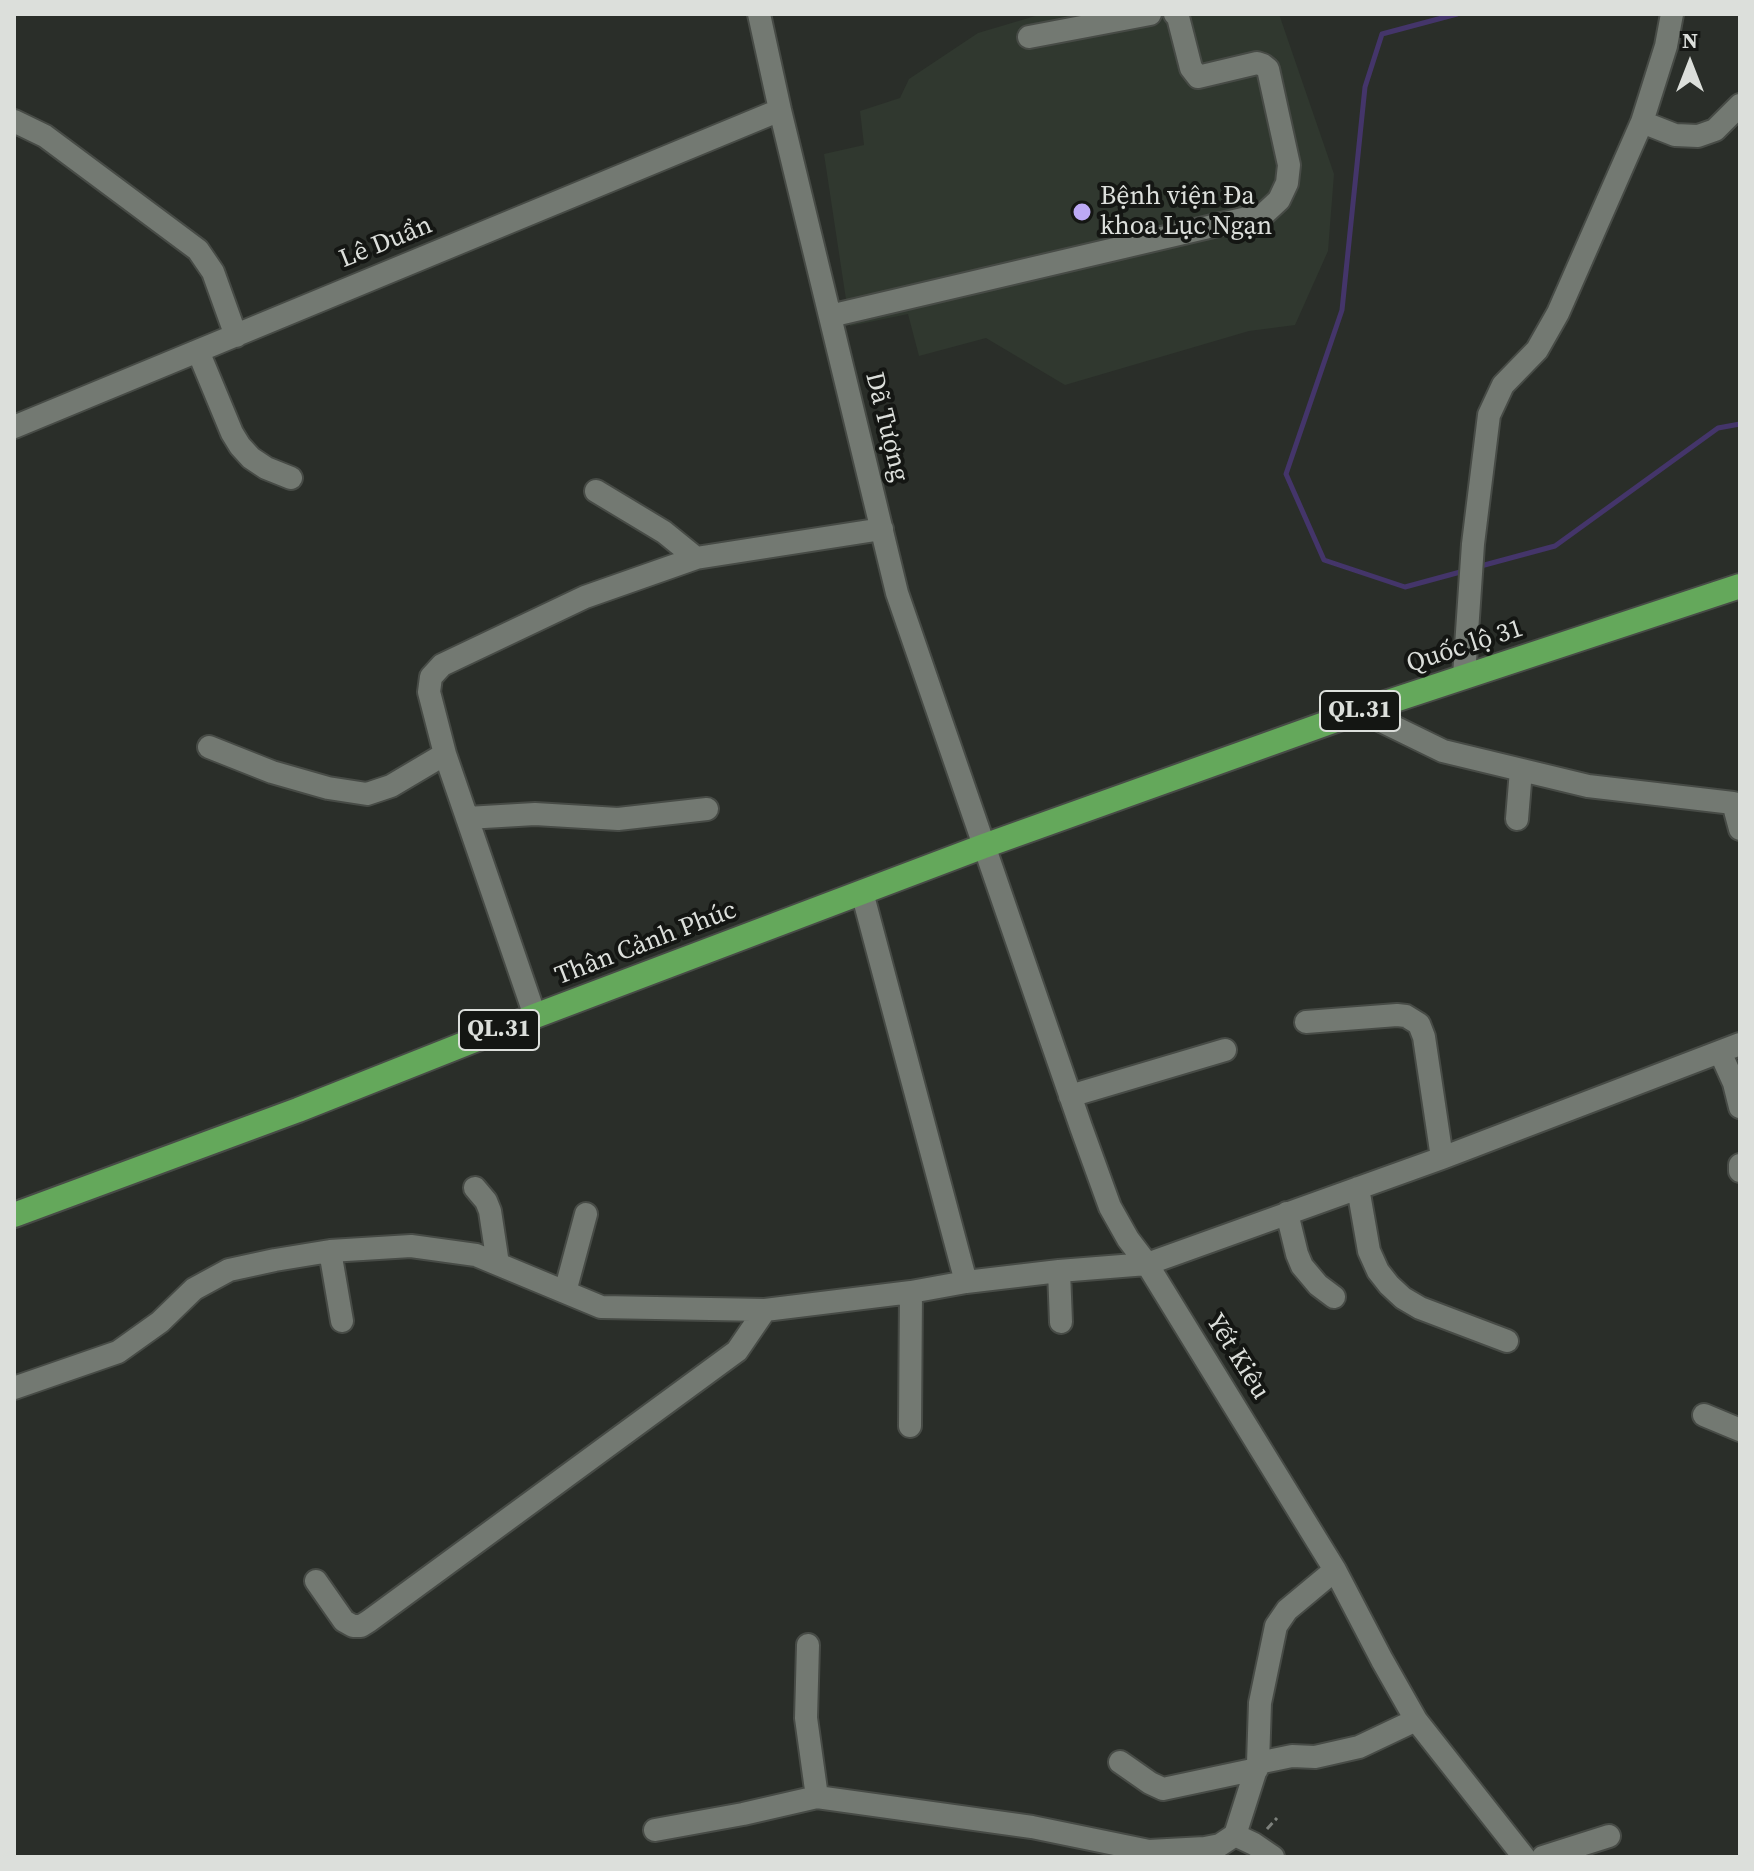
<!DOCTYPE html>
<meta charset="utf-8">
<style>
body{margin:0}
#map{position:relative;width:1754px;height:1871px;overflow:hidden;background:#2a2e29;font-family:"Source Serif 4",serif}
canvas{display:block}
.frame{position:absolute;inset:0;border:16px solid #dcdfdb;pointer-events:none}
.north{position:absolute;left:1650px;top:24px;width:80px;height:80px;-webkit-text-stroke:6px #141613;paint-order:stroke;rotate:0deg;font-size:22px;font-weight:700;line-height:32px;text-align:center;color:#dcdfdb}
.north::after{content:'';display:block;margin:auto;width:28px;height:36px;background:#dcdfdb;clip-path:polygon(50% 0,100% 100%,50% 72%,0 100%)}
</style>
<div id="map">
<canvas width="1754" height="1871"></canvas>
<div class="frame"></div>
<div class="north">N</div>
</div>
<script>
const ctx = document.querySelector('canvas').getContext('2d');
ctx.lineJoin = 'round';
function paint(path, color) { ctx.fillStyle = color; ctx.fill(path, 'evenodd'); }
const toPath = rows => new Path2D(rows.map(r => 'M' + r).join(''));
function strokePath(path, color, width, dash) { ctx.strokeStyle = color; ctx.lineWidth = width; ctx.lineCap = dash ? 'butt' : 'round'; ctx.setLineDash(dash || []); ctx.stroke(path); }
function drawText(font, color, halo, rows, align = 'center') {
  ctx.font = font + ' "Source Serif 4",serif'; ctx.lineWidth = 8; ctx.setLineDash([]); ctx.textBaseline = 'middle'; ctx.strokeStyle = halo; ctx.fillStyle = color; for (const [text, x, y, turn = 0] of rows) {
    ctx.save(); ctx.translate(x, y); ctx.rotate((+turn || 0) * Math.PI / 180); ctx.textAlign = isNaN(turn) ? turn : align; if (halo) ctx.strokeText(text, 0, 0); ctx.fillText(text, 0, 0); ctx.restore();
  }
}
paint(toPath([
 [1042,14,1279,14,1334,174,1328,251,1295,325,1249,331,1065,385,986,338,919,356,908,314,850,326,824,154,864,145,860,111,900,98,909,79,978,33]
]), '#30382f');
strokePath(toPath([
 [1457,14,1382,34,1365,87,1342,310,1286,474,1324,560,1405,587,1464,571],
 [1477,567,1555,546,1718,428,1740,424]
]), '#44356a', 5);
const minor = toPath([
 [759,14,780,110,897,593,1081,1127,1110,1207,1128,1239,1147,1264,1335,1570,1382,1660,1416,1720,1524,1857],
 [1029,37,1150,14],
 [14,121,45,136,198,250,213,272,236,336],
 [1642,122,1675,135,1698,136,1715,130,1740,105],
 [830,316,1264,214,1279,200,1287,183,1289,165,1268,69,1263,65,1257,63,1198,77,1191,68,1178,17,1175,14],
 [198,351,232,433,240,446,251,458,266,468,291,478],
 [14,427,780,110],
 [596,491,664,532,696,558],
 [1464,676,1473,544,1489,415,1503,385,1537,350,1558,313,1642,122,1666,46,1672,14],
 [1361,711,1443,751,1588,786,1733,803,1740,829],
 [209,747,272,772,328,788,367,794,391,786,445,754],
 [467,818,535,814,618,819,707,809],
 [1517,819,1521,770],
 [862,892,966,1282],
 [535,1016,445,754,429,692,431,677,442,665,585,597,696,558,882,529],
 [1306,1022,1397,1015,1406,1016,1419,1024,1424,1037,1442,1158],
 [1720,1052,1734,1083,1740,1107],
 [1070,1096,1225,1050],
 [1740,1165,1740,1171],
 [475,1188,486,1201,490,1211,498,1264],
 [1358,1188,1369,1251,1378,1271,1389,1285,1403,1298,1420,1308,1507,1341],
 [1287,1213,1297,1254,1302,1266,1318,1285,1334,1297],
 [330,1251,342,1321],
 [1059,1271,1061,1322],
 [565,1292,586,1214],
 [14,1388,118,1352,160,1322,194,1289,229,1270,275,1260,330,1251,411,1246,476,1255,601,1307,765,1310,911,1292,966,1282,1059,1271,1147,1264,1442,1158,1740,1044],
 [1704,1415,1740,1430],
 [910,1426,911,1292],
 [316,1581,344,1621,353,1626,361,1626,369,1621,737,1351,765,1310],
 [808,1645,806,1718,817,1797],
 [1120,1762,1150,1783,1163,1789,1257,1769],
 [1258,1763,1292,1756,1315,1757,1359,1747,1416,1720],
 [655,1830,743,1814,817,1797,1032,1827,1149,1851,1205,1848,1220,1845,1235,1835,1258,1763,1260,1703,1276,1626,1287,1610,1335,1570],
 [1235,1835,1254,1844,1273,1857],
 [1543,1857,1609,1836]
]);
const highway = toPath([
 [14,1215,298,1110,535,1016,984,846,1361,711,1740,586]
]);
strokePath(minor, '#474b46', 26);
strokePath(highway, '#474b46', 28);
strokePath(toPath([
 [1267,1829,1277,1818]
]), '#7d817c', 3, [8, 4]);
strokePath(minor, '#737972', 22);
strokePath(highway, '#64a85b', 24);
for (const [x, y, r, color] of [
 [1082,212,10,"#bca9f5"]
]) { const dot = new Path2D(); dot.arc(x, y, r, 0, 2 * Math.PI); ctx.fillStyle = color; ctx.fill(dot); strokePath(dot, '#141613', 3); }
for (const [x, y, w] of [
 [1360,711,80],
 [499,1030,80]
]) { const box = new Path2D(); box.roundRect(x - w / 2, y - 20, w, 40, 6); ctx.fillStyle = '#141613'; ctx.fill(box); strokePath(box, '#dcdfdb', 2); }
drawText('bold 24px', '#dcdfdb', null, [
 ["QL.31",1360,711],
 ["QL.31",499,1030]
]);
drawText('26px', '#dcdfdb', '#141613', [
 ["Bệnh viện Đa",1100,197],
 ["khoa Lục Ngạn",1100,227]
], 'left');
drawText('26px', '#dcdfdb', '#141613', [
 ["Lê Duẩn",386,243,-22],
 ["Dã Tượng",886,427,76],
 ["Quốc lộ 31",1465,647,-18],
 ["Thân Cảnh Phúc",646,944,-21],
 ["Yết Kiêu",1237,1357,58]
]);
</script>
